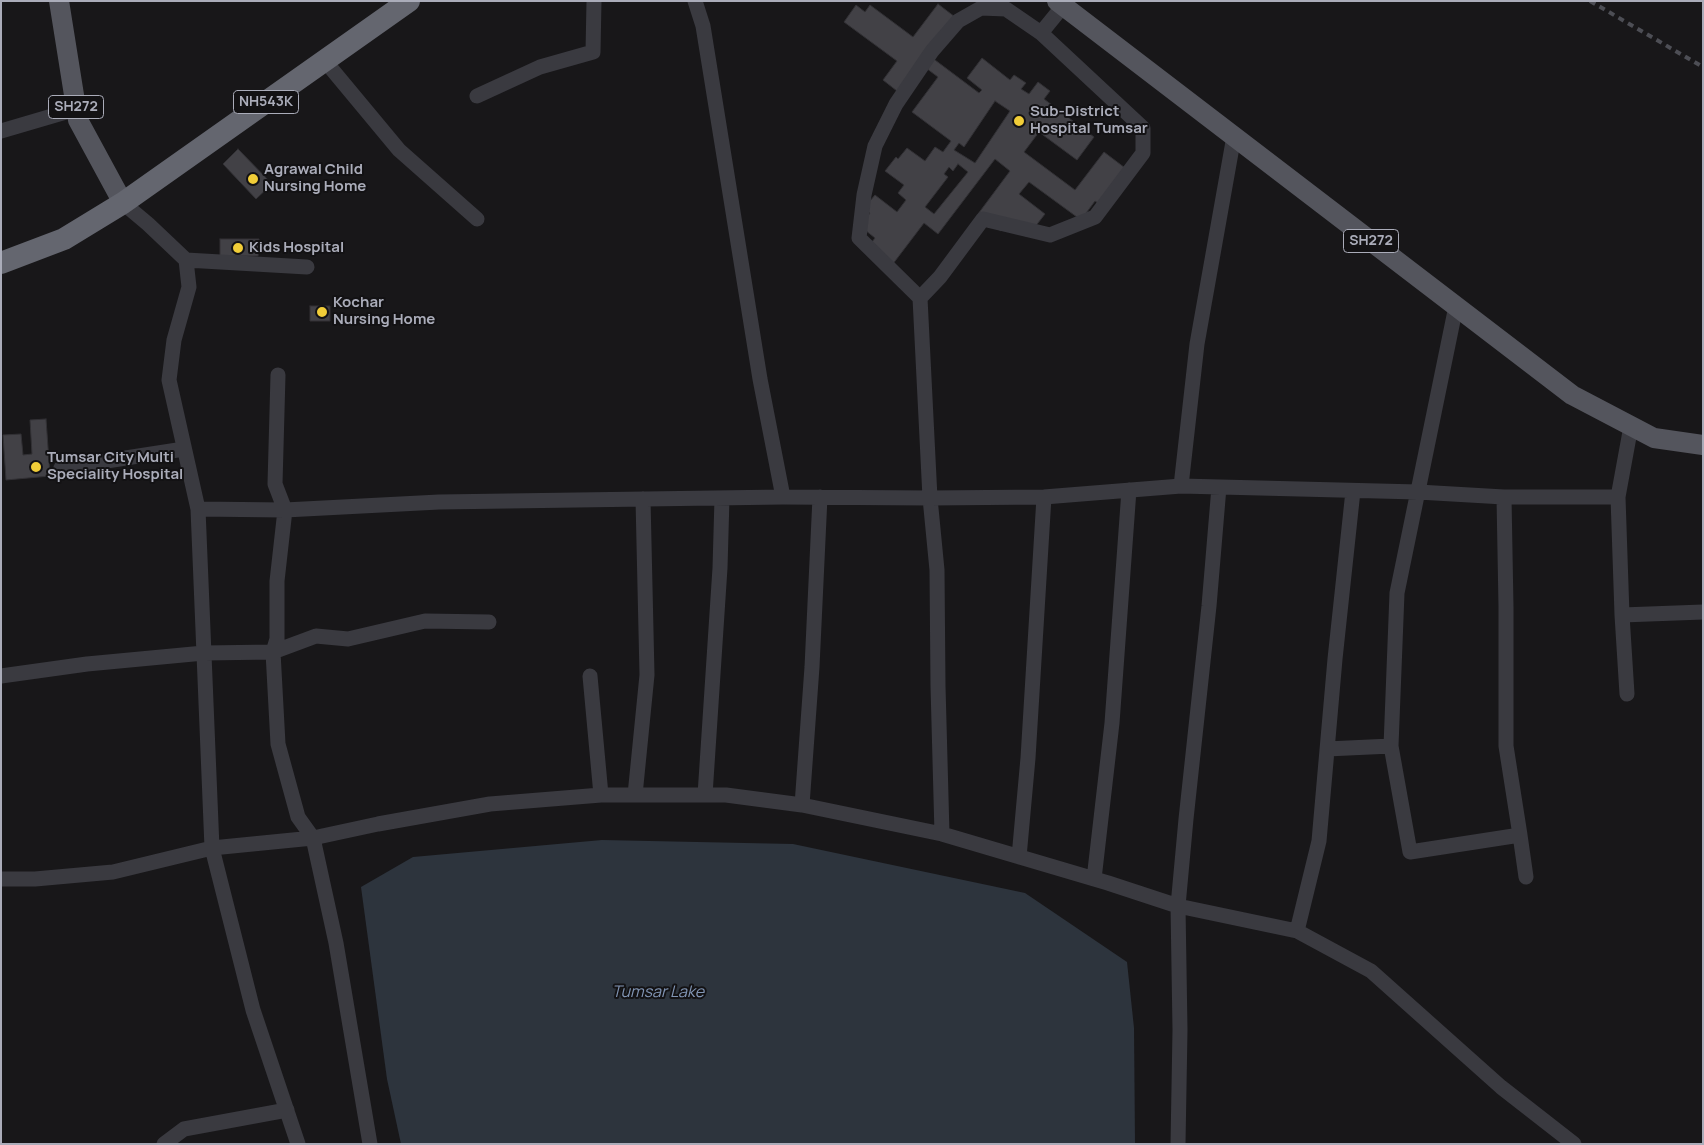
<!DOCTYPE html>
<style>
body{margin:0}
#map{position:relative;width:1704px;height:1145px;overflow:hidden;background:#181719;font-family:Manrope,sans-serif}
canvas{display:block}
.frame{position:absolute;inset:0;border:2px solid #aaacb9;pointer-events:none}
</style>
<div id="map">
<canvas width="1704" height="1145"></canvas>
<div class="frame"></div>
</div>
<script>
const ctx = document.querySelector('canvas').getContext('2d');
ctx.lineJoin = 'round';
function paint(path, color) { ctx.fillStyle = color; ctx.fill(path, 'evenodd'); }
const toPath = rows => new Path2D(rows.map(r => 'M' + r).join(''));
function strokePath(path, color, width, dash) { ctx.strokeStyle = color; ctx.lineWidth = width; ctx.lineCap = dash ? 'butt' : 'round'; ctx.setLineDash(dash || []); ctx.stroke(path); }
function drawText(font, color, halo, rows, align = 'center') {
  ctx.font = font + ' Manrope,sans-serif'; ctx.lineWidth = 4; ctx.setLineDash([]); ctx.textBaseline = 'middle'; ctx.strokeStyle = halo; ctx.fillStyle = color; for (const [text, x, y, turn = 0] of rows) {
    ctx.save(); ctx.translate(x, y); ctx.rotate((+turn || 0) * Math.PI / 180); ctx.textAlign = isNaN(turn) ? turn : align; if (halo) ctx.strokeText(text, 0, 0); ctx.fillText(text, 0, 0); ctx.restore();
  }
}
paint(toPath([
 [602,840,793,844,1025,893,1127,962,1134,1028,1135,1144,401,1144,387,1079,361,887,413,857]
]), '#2d343d');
const building = toPath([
 [938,4,955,17,927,54,979,93,982,90,967,78,982,58,1010,80,1014,75,1026,83,1021,89,1029,94,1038,82,1050,91,1044,99,1094,137,1077,160,1039,132,1024,152,1075,190,1104,152,1129,171,1102,206,1095,201,1081,220,1029,182,1019,194,1045,214,1027,237,1008,222,1001,231,978,214,1010,171,995,159,938,234,924,223,889,269,865,251,875,238,860,226,870,213,864,208,875,195,897,212,906,200,898,193,904,185,885,171,896,157,898,159,907,148,925,161,935,147,943,152,951,141,912,112,938,77,918,62,897,91,883,80,897,61,844,22,856,5,865,12,870,5,913,37,938,4],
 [995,101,1010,111,975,163,954,150,959,143,964,147,995,101],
 [958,164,968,172,934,214,925,207,948,177,944,174,949,167,953,171,958,164],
 [238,149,272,184,256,199,223,164,238,149],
 [220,239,259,239,258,256,220,256,220,239],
 [310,306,330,306,330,321,310,321,310,306],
 [46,419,50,476,6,480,3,435,21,434,23,455,32,454,30,420,46,419]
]);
paint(building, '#424146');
strokePath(building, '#323135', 1);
strokePath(toPath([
 [695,1,703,26,760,379,783,497],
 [325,61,399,150,477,219],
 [477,96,540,67,593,52,594,1],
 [1,131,76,109],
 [123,203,148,224,186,260,189,287,174,340,169,380,198,509],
 [186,260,307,267],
 [920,298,859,238,864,195,875,146,896,104,932,51,958,21,981,8,1006,9,1041,33],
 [1456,306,1397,593,1391,746,1410,852,1520,835,1506,746,1506,607,1504,497],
 [61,468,184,449],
 [1181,486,1197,344,1234,136],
 [1219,487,1209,606,1186,819,1178,906,1297,931,1371,971,1501,1087,1574,1144],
 [1618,497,1622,615,1703,612],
 [1622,615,1627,694],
 [1,676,87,664,204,653,273,652,316,636,348,639,425,621,489,622],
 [590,676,601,795],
 [1327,749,1391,746],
 [635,795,647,675,643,499],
 [705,795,720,568,722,498],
 [802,805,812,667,820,497],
 [942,834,938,686,937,570,930,498,920,298,940,277,983,219,1050,235,1095,217,1143,153,1143,128,1041,33,1063,6],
 [1520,835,1526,877],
 [1019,857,1028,758,1044,497],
 [1,879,35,879,113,872,212,848,313,838,298,817,278,744,273,652,277,639,277,581,285,510,275,484,278,375],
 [1094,879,1112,723,1129,490],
 [1297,931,1319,841,1335,659,1353,491],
 [164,1144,184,1129,287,1110],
 [298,1144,253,1010,212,848,198,509,285,510,439,502,783,497,930,498,1044,497,1181,486,1418,492,1504,497,1618,497,1631,426],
 [370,1144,336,943,313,838,378,824,490,804,601,795,726,795,802,805,942,834,1108,883,1178,906,1180,1030,1178,1144]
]), '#3a3a40', 15);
strokePath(toPath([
 [59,1,78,120,123,203],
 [1057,1,1572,395,1654,438,1703,445]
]), '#54555d', 20);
strokePath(toPath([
 [1,263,64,239,123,203,409,1]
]), '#64666f', 22);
strokePath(toPath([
 [1590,1,1703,67]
]), '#4d4e55', 4, [6, 5]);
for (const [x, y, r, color] of [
 [1019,121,6,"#f1cd38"],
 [253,179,6,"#f1cd38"],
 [238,248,6,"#f1cd38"],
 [322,312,6,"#f1cd38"],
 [36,467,6,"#f1cd38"]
]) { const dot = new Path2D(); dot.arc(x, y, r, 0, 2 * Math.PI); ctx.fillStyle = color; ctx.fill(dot); strokePath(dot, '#131214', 2); }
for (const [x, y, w] of [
 [266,102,65],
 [76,107,55],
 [1371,241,55]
]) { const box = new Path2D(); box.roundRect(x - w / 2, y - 11.5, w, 23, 4); ctx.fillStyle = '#131214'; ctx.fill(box); strokePath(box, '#aaacb9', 1); }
drawText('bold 14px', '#aaacb9', null, [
 ["NH543K",266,102],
 ["SH272",76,107],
 ["SH272",1371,241]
]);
drawText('bold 15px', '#aaacb9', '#131214', [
 ["Sub-District",1030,112],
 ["Hospital Tumsar",1030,129],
 ["Agrawal Child",264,170],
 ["Nursing Home",264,187],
 ["Kids Hospital",249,248],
 ["Kochar",333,303],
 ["Nursing Home",333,320],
 ["Tumsar City Multi",47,458],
 ["Speciality Hospital",47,475]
], 'left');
drawText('italic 16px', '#8195b4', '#131214', [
 ["Tumsar Lake",658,993]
]);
</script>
